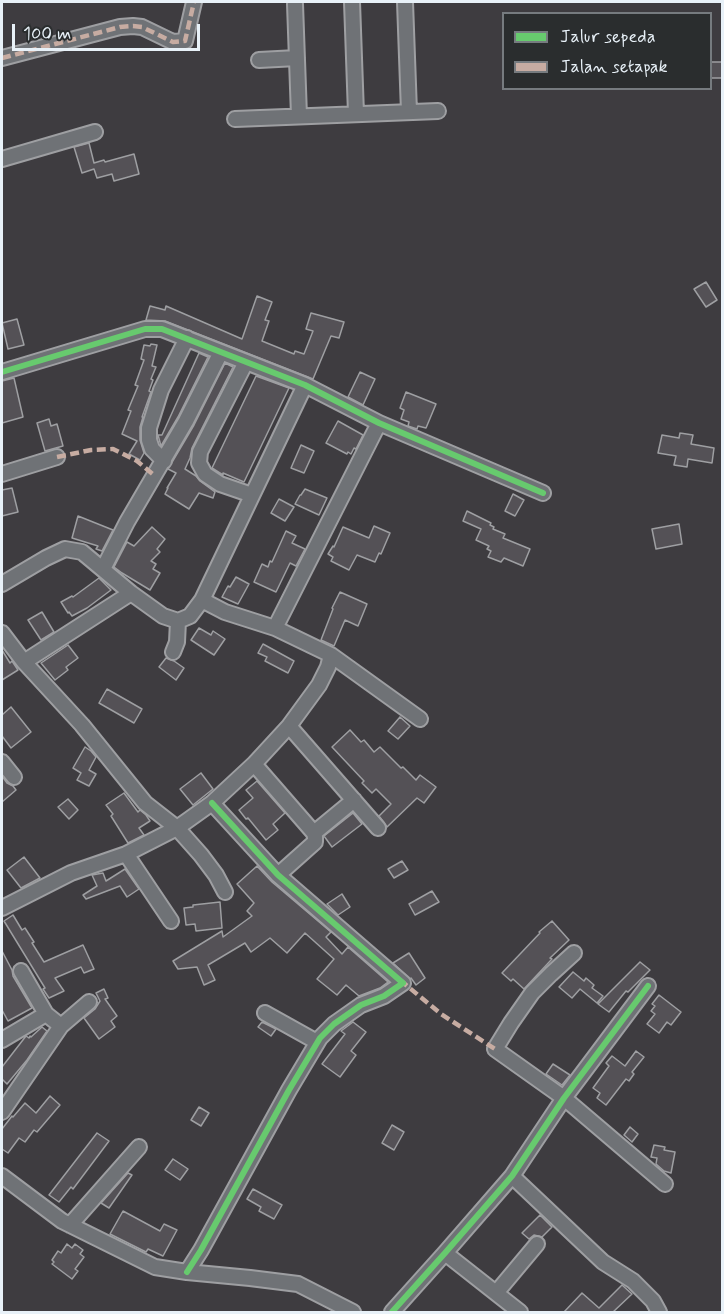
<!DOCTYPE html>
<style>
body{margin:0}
#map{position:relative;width:724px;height:1314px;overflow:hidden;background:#3e3c40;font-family:Mynerve,sans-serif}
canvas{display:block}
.frame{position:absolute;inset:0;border:3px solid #e8f1f8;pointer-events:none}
.legend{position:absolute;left:502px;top:12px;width:210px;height:78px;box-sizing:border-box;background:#2a2d2e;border:2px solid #767b7f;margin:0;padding:8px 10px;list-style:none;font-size:18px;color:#e8f1f8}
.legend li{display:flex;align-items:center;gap:12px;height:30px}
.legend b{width:30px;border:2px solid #767b7f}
.scale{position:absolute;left:12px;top:24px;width:188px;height:27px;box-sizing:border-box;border:3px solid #e8f1f8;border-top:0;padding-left:8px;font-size:18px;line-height:21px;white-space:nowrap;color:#e8f1f8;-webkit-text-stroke:4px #2a2d2e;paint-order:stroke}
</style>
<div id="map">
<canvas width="724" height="1314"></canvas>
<div class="frame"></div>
<ul class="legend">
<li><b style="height:8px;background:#67ca6e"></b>Jalur sepeda</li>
<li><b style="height:8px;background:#c7aca2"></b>Jalan setapak</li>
</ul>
<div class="scale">100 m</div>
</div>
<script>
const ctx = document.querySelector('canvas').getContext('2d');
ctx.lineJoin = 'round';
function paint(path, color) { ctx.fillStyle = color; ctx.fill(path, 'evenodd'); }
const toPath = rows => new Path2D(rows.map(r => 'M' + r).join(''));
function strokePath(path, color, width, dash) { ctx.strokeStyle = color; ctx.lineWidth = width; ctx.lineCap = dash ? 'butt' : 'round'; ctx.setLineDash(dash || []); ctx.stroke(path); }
const building = toPath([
 [711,62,723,62,723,78,711,78,711,62],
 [89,143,94,163,104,160,105,162,134,154,139,174,114,181,112,174,97,178,94,169,82,173,74,147,89,143],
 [706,282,717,300,706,307,694,289,706,282],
 [257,296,272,302,265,320,269,321,262,341,294,354,295,351,304,354,313,331,306,329,311,313,344,322,339,338,331,336,313,379,165,321,146,320,150,306,165,310,166,306,242,339,257,296],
 [17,319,24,345,8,349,2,323,17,319],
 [151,344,157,345,152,366,156,367,151,379,153,380,149,391,151,392,142,417,143,417,140,427,140,440,144,453,140,460,129,454,137,441,122,434,131,411,128,410,138,386,135,385,144,360,141,359,144,345,150,346,151,344],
 [199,353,208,357,178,417,161,446,158,435,162,435,199,353],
 [225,363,233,367,192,448,190,458,185,469,196,476,200,481,215,492,213,498,199,493,189,509,165,494,168,488,167,488,176,473,168,469,194,425,225,363],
 [360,372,375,379,363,405,348,397,360,372],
 [256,376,289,388,244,482,223,473,223,475,212,468,256,376],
 [14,378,23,417,2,423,2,381,14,378],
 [406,392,436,404,426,428,418,426,417,429,408,426,409,422,401,419,404,410,400,408,406,392],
 [49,419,51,426,57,424,63,446,45,451,37,423,49,419],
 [338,421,363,435,356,449,354,448,351,454,348,452,347,454,326,443,338,421],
 [680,433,693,435,691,444,714,448,712,463,688,459,687,467,674,465,676,456,658,453,662,435,679,438,680,433],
 [301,445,314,451,304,473,291,468,301,445],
 [12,488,18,512,2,516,2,490,12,488],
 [305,489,327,498,319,515,295,504,300,495,301,495,305,489],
 [513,494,524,500,515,516,505,511,513,494],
 [279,499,294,507,285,521,271,513,279,499],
 [467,511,491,523,490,525,494,527,493,529,505,534,503,538,530,549,523,566,504,558,501,562,488,557,491,551,487,549,489,546,476,540,481,529,463,521,467,511],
 [78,516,113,530,102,551,96,549,98,546,72,538,78,516],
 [679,524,682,544,656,549,652,529,679,524],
 [374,526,390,533,381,554,379,553,375,562,357,555,349,570,331,561,333,557,328,554,333,546,334,547,343,527,369,538,374,526],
 [152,527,165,539,157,549,160,552,151,561,156,564,153,569,160,573,150,590,122,573,114,567,127,542,134,546,152,527],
 [286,531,296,536,292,543,305,549,296,566,290,563,276,592,254,582,262,564,268,567,270,561,272,562,286,531],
 [236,577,249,584,238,604,222,597,228,586,230,587,236,577],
 [99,578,111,590,87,608,72,616,69,612,68,613,61,602,72,596,73,597,99,578],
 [340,592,367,604,358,626,345,620,334,646,321,640,333,609,332,608,340,592],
 [42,612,54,632,41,640,28,620,42,612],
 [199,628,211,635,213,631,225,639,214,655,191,640,199,628],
 [263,644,294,661,288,673,265,661,267,657,258,653,263,644],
 [68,645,78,658,66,667,68,670,55,680,41,663,68,645],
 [2,650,10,663,12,661,18,670,2,680,2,650],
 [166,658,174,661,184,668,176,680,159,667,166,658],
 [107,689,142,709,134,723,99,703,107,689],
 [11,707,31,732,11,748,2,736,2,715,11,707],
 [400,717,410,726,398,739,388,731,400,717],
 [350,730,361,742,364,740,374,752,380,747,401,768,403,767,416,780,420,775,436,787,424,803,417,798,387,827,379,816,391,804,376,789,372,793,362,783,364,781,332,747,350,730],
 [85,747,91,751,96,757,89,770,96,774,89,786,77,780,81,773,73,768,85,747],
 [201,773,213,789,193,805,180,789,201,773],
 [2,776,7,783,13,786,16,790,2,802,2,776],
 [257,781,285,813,273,824,278,830,266,840,248,818,246,819,239,810,253,798,246,790,257,781],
 [124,793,138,812,140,810,146,815,150,821,139,828,144,835,128,843,111,816,113,814,106,805,124,793],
 [68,799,78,810,69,819,58,807,68,799],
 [353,813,362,824,332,847,324,836,353,813],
 [24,857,40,878,21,888,7,870,24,857],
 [402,861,408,870,394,878,388,869,402,861],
 [257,866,272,882,331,932,326,937,342,954,348,947,388,982,380,988,359,996,346,985,337,995,317,979,334,959,305,933,287,953,270,938,251,952,245,943,208,965,215,980,204,985,197,967,178,969,173,961,222,931,223,937,252,916,247,911,254,903,237,884,257,866],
 [125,869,139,889,127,897,120,886,86,899,83,895,97,886,92,875,103,873,106,881,125,869],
 [432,891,439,902,415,915,409,904,432,891],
 [342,894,350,907,338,915,327,904,342,894],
 [220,902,222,928,196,931,195,924,186,925,184,908,193,907,193,905,220,902],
 [13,915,22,930,25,928,34,942,32,943,44,962,83,945,94,969,84,973,81,967,55,978,64,991,49,998,43,989,45,988,4,921,13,915],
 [552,921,569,940,550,958,552,959,524,989,513,979,511,981,502,973,540,933,539,932,552,921],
 [2,951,12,970,13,976,32,1008,8,1021,2,1010,2,951],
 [409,953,425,978,416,985,411,978,410,979,393,963,409,953],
 [640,962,650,970,628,992,626,991,609,1012,598,1004,640,962],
 [573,972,584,981,586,978,594,985,592,988,603,996,597,1003,580,989,572,998,559,987,573,972],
 [104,989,108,998,105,999,117,1016,111,1021,115,1027,99,1039,84,1018,95,1009,100,1001,96,993,104,989],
 [659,995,681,1012,671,1025,667,1022,659,1033,647,1024,655,1014,651,1011,655,1006,652,1004,659,995],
 [262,1022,276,1029,271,1036,258,1027,262,1022],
 [353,1022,366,1032,351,1051,356,1055,340,1077,322,1064,345,1034,341,1031,353,1022],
 [42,1027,47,1031,27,1060,7,1084,2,1079,2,1067,26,1036,29,1038,30,1036,31,1037,42,1027],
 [636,1051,644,1057,632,1072,634,1074,629,1081,626,1079,606,1105,597,1098,600,1093,593,1088,609,1066,606,1063,612,1056,625,1066,636,1051],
 [553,1064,570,1075,562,1085,546,1074,553,1064],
 [50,1096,60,1105,37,1132,34,1130,25,1142,19,1138,8,1153,2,1149,2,1129,12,1116,13,1117,25,1103,36,1113,50,1096],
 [199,1107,209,1113,201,1126,191,1120,199,1107],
 [392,1125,404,1132,394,1150,382,1143,392,1125],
 [630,1127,638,1134,632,1142,624,1135,630,1127],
 [97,1133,109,1141,73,1189,71,1187,59,1202,49,1195,97,1133],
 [654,1145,665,1147,664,1150,675,1152,671,1173,664,1171,656,1164,657,1158,651,1157,654,1145],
 [173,1159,188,1169,180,1180,165,1170,173,1159],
 [128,1173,132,1175,109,1208,101,1203,128,1173],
 [253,1189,282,1205,274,1219,259,1211,261,1207,247,1199,253,1189],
 [123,1211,160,1231,164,1224,177,1230,163,1256,148,1249,146,1252,110,1234,123,1211],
 [540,1215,552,1227,542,1237,534,1235,529,1239,522,1233,540,1215],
 [67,1244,72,1248,75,1244,83,1250,80,1254,84,1257,75,1269,78,1271,72,1279,52,1264,54,1262,52,1260,58,1251,61,1253,67,1244],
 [622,1285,632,1294,613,1312,564,1312,582,1293,599,1308,622,1285]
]);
paint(building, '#545156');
strokePath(building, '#9e9fa2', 1.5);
const minor = toPath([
 [352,2,356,114],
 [405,2,409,112],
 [295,4,299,116],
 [2,58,120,27,133,26,142,27,173,42,185,41,194,2],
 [259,60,297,58],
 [235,119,438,111],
 [2,159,95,132],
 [246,362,200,452,199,463,205,474,220,484,252,495],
 [2,372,145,329,162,329,305,385,379,423,543,493],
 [164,461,152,449,149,440,149,428,161,390,187,338],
 [2,474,57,457],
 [103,569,127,522,186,421,221,352],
 [2,584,46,558,65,549,82,552,131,593,163,616,178,621,177,642,173,652],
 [202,600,225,612,275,628,331,655,420,719],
 [178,621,190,616,202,600,305,385],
 [275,628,379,423],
 [2,633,24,662,82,725,145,803,177,828,201,855,216,875,225,892],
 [24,662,131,593],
 [289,726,378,828],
 [2,762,14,777],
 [254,764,314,833,315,837,315,842,278,875],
 [314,833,354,800],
 [126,854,171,921],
 [2,908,71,873,126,854,177,828,212,803,254,764,289,726,319,685,328,667,331,655],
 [574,953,551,974,532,993,511,1023,495,1049,564,1098,665,1184],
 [265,1013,317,1042],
 [61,1026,89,1002],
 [2,1040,46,1014],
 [2,1112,61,1026,46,1014,21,971],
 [2,1176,62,1221,155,1267,187,1272,250,1278,298,1284,353,1312],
 [512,1176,603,1262,633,1281,653,1301,659,1312],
 [70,1225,139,1147],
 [445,1253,520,1312],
 [187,1272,201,1250,289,1090,320,1038,334,1024,361,1005,384,996,403,983,278,875,212,803],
 [496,1293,537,1244],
 [392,1312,445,1253,512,1176,564,1098,648,986]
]);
strokePath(minor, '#9e9fa2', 18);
strokePath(minor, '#6f7276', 14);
strokePath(toPath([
 [2,58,120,27,133,26,142,27,173,42,185,41,194,2],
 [57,457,91,450,113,449,137,461,155,476],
 [400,980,441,1014,495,1049]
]), '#c7aca2', 4.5, [9, 4.5]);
strokePath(toPath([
 [2,372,145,329,162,329,305,385,379,423,543,493],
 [187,1272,201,1250,289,1090,320,1038,334,1024,361,1005,384,996,403,983,278,875,212,803],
 [392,1312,445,1253,512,1176,564,1098,648,986]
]), '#67ca6e', 6);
</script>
